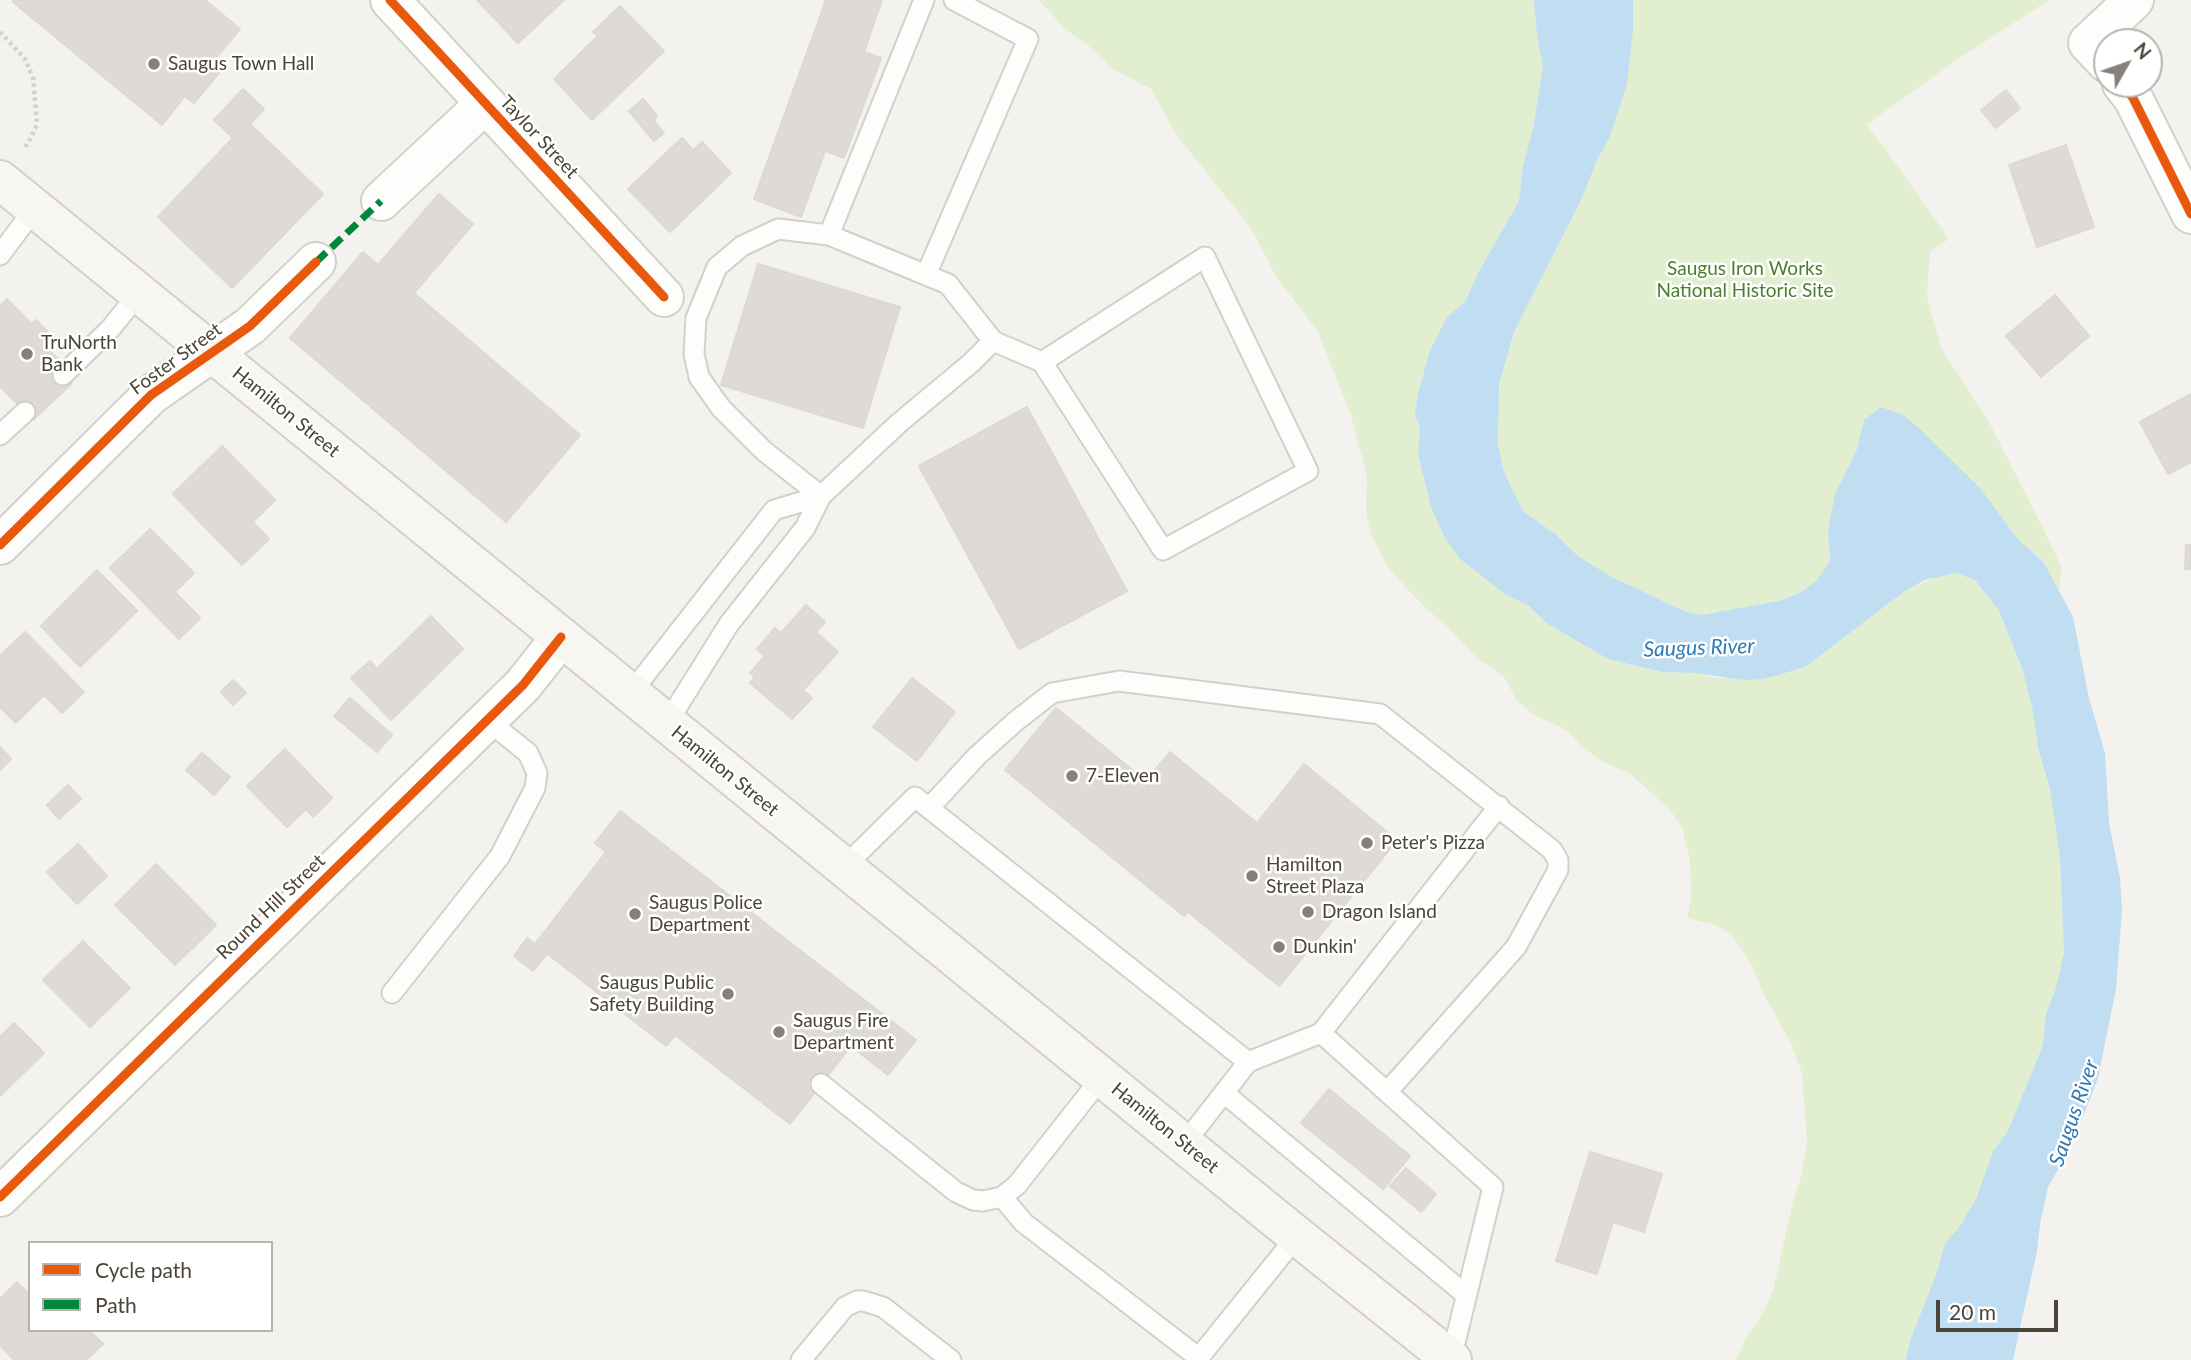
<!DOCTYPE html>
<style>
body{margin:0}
#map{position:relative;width:2191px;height:1360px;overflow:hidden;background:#f4f2ee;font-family:Lato,sans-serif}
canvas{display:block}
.legend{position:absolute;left:28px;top:1241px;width:245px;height:91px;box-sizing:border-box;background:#fff;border:2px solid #b7b4b0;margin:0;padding:9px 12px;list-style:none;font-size:21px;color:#4b4439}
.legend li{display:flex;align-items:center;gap:14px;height:35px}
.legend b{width:35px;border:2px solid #b7b4b0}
.north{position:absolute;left:2093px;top:28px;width:70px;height:70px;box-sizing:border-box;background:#fff;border:2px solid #b7b4b0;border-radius:50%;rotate:50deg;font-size:19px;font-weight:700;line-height:28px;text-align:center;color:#4b4439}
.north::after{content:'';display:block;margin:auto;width:24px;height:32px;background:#868178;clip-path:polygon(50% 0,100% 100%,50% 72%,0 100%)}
.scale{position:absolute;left:1936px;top:1300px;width:122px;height:32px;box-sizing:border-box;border:4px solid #4b4439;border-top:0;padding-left:9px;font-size:21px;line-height:24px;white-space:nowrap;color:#4b4439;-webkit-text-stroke:5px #fff;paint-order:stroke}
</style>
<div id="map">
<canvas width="2191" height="1360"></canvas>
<ul class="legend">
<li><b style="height:9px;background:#e8590c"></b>Cycle path</li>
<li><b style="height:9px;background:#00873e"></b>Path</li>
</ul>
<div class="north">N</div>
<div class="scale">20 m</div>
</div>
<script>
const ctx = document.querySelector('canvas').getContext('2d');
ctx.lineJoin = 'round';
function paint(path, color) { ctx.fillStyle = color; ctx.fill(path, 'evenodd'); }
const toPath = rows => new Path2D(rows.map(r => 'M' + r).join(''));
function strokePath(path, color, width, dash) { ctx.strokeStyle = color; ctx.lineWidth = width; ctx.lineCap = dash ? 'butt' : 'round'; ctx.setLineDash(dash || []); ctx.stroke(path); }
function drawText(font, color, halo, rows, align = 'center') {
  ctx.font = font + ' Lato,sans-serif'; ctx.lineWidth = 5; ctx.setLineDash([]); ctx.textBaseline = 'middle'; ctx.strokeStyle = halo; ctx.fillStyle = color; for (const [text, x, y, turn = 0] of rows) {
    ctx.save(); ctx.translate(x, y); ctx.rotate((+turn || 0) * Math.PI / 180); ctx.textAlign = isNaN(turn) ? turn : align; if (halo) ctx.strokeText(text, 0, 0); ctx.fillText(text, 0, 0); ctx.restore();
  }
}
paint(toPath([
 [1039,0,1534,0,1537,37,1543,67,1533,129,1523,165,1519,201,1478,273,1465,302,1447,317,1430,349,1416,415,1420,428,1418,454,1431,507,1460,559,1505,594,1529,606,1548,624,1608,659,1662,672,1695,673,1718,678,1786,672,1805,667,1905,591,1939,576,1956,573,1975,580,1999,611,2022,668,2032,707,2038,748,2050,789,2060,858,2064,953,2056,988,2046,1014,2043,1045,2008,1131,1993,1151,1976,1199,1958,1229,1945,1243,1937,1272,1910,1341,1906,1360,1736,1360,1747,1335,1761,1317,1773,1291,1793,1202,1802,1173,1807,1141,1802,1073,1791,1043,1765,997,1753,968,1743,951,1731,935,1716,925,1687,918,1691,899,1690,860,1682,827,1670,810,1628,772,1604,763,1581,746,1568,731,1533,714,1517,701,1504,677,1475,656,1444,623,1426,609,1389,569,1371,534,1366,513,1367,477,1351,415,1318,332,1277,278,1251,228,1178,137,1151,89,1113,69,1090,47,1065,29],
 [1633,0,2049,0,1955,61,1866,125,1887,151,1949,239,1930,251,1927,297,1941,348,1989,422,2044,530,2061,566,2059,592,2044,563,2017,538,1979,488,1919,428,1864,420,1857,449,1835,494,1828,530,1830,561,1818,580,1803,591,1783,600,1702,615,1686,612,1610,576,1578,556,1555,534,1523,511,1504,472,1498,444,1499,385,1514,332,1581,200,1598,158,1609,138,1627,84,1633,31]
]), '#e1eecf');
paint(toPath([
 [1534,0,1633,0,1633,31,1627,84,1609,139,1598,158,1581,200,1514,332,1499,385,1498,444,1504,472,1523,511,1555,534,1578,556,1610,576,1686,612,1702,615,1783,600,1803,591,1817,580,1830,561,1828,530,1835,494,1857,449,1864,420,1881,407,1903,415,1919,428,1980,488,2017,538,2044,563,2073,617,2089,698,2105,753,2109,823,2120,878,2122,910,2116,989,2098,1078,2073,1143,2048,1187,2040,1224,2037,1251,2013,1360,1906,1360,1910,1341,1937,1272,1945,1243,1958,1229,1976,1199,1993,1151,2008,1131,2043,1045,2046,1014,2056,988,2064,953,2060,858,2050,789,2038,748,2032,707,2022,668,1999,611,1975,580,1956,573,1925,580,1905,591,1805,667,1764,679,1744,680,1695,673,1662,672,1608,659,1548,624,1529,606,1505,594,1460,559,1444,536,1431,507,1418,454,1420,428,1415,415,1418,394,1430,350,1447,317,1465,302,1478,273,1519,201,1523,165,1533,129,1543,67,1537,37]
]), '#c0ddf1');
const building = toPath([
 [14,0,205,0,240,29,214,60,223,68,194,103,185,96,162,125,13,2,14,0],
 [477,0,564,0,518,43,477,0],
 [826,0,882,0,864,52,881,58,844,158,825,151,801,217,754,199,826,0],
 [620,6,664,51,592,120,554,79,598,36,593,32,620,6],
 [243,89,264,109,250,124,323,194,232,288,158,217,233,138,214,120,243,89],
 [2006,90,2020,108,1996,128,1981,110,2006,90],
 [643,99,657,116,653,120,664,133,654,141,629,111,643,99],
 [682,138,693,150,702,142,731,173,670,232,628,189,682,138],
 [2066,145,2094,227,2037,247,2009,165,2066,145],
 [439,194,473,224,414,293,580,435,506,522,290,338,363,252,378,265,439,194],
 [758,264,900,307,863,428,721,385,758,264],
 [2055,295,2089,336,2041,377,2006,336,2055,295],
 [7,299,31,324,36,320,54,339,46,347,61,362,55,367,71,384,33,420,0,386,0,306,7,299],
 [2191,394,2191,462,2168,474,2140,422,2191,394],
 [1027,407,1127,591,1019,649,919,466,1027,407],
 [222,446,275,500,253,522,269,539,242,565,173,494,222,446],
 [150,529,194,573,175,592,200,618,179,639,110,568,150,529],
 [2186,545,2191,545,2191,569,2185,569,2186,545],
 [97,570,137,611,80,667,41,626,97,570],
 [806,605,825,622,816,632,838,652,803,690,812,698,792,719,750,683,755,677,750,673,765,656,757,649,775,628,781,633,806,605],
 [431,616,463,649,391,720,351,678,370,661,377,669,431,616],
 [25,632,84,692,62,713,44,695,16,723,0,707,0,656,25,632],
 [912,678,955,712,917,761,873,727,912,678],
 [233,680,246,693,233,705,221,692,233,680],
 [350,698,392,735,377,752,334,716,350,698],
 [1056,708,1146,781,1170,752,1257,823,1304,764,1397,840,1279,986,1188,912,1184,916,1005,770,1056,708],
 [0,747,11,759,0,770,0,747],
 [285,749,332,798,313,817,306,809,287,827,247,786,285,749],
 [202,753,230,777,214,795,186,770,202,753],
 [68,785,81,799,59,819,47,805,68,785],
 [620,811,916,1040,888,1075,851,1046,790,1124,675,1035,666,1046,535,944,606,852,595,843,620,811],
 [78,844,107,876,77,904,47,872,78,844],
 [156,864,216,925,175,965,115,905,156,864],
 [527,938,547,954,533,971,514,956,527,938],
 [83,941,130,988,90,1027,43,980,83,941],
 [14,1023,44,1053,0,1096,0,1037,14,1023],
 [1329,1089,1410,1156,1383,1189,1301,1123,1329,1089],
 [1590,1152,1662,1174,1644,1232,1613,1222,1597,1274,1556,1261,1590,1152],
 [1406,1168,1436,1194,1421,1212,1390,1186,1406,1168],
 [17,1282,30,1295,30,1330,89,1330,103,1344,86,1360,14,1360,0,1345,0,1299,17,1282]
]);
paint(building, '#dedbd6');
strokePath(building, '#dcd9d4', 2);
const lane = toPath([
 [924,0,829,235,948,284,993,341],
 [829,235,778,229,742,246,717,267,696,318,694,354,699,377,721,408,764,451,821,496,899,423,971,363,993,341,1042,362,1163,550,1308,471,1205,257,1042,362],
 [0,255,35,208],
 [926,275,1028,39,954,0],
 [63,375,111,328,139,293],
 [0,435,25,412],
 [630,694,774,510,821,496,805,528,729,624,667,723],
 [929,808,977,756,1016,721,1052,693,1119,681,1380,714,1552,850,1558,860,1558,870,1516,947,1388,1091],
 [844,867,915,797,1248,1062,1184,1144],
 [392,993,500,856,535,788,537,773,528,753,487,720],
 [1321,1033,1499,806],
 [1248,1062,1321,1033,1493,1187,1451,1359],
 [821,1084,956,1192,973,1200,983,1201,1002,1197,1017,1185,1102,1077],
 [1224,1093,1466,1295],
 [1002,1197,1024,1223,1199,1358],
 [801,1360,845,1307,857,1301,863,1301,883,1307,951,1360],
 [1197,1360,1297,1236]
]);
const street = toPath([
 [390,0,664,297],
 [2107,63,2088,43,2134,0],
 [2122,84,2133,98,2191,214],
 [381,201,485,104],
 [0,545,151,395,250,326,316,262],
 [0,1197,523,685,561,637]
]);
const secondary = toPath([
 [0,180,1297,1236,1452,1360]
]);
strokePath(lane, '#d2d0cb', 23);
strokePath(street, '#d2d0cb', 42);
strokePath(secondary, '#d3cfc5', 42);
strokePath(toPath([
 [0,32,25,59,33,78,37,124,32,136,24,149]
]), '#d3d2cc', 4.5, [3.5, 3.5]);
strokePath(lane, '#fdfdfc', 19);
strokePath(street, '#fdfdfc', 38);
strokePath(secondary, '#f7f6f1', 38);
strokePath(toPath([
 [316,262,381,201]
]), '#00873e', 7, [14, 7]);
strokePath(toPath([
 [390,0,664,297],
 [2122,84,2133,98,2191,214],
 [0,545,151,395,250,326,316,262],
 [0,1197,523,685,561,637]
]), '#e8590c', 9);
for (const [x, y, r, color] of [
 [154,64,7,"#868178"],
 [27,354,7,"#868178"],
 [1072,776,7,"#868178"],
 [1367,843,7,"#868178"],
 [1252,876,7,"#868178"],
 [1308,912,7,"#868178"],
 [635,914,7,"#868178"],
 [1279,947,7,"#868178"],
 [728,994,7,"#868178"],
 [779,1032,7,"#868178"]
]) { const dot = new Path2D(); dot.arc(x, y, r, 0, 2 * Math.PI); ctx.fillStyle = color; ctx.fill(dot); strokePath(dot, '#fff', 2.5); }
drawText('19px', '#4b4439', '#fff', [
 ["Saugus Town Hall",168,64],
 ["TruNorth",41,343],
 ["Bank",41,365],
 ["7-Eleven",1086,776],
 ["Peter's Pizza",1381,843],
 ["Hamilton",1266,865],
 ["Street Plaza",1266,887],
 ["Saugus Police",649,903],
 ["Department",649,925],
 ["Dragon Island",1322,912],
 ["Dunkin'",1293,947],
 ["Saugus Public",714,983,"right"],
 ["Safety Building",714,1005,"right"],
 ["Saugus Fire",793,1021],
 ["Department",793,1043]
], 'left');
drawText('19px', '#4b4439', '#fff', [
 ["Taylor Street",539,137,47],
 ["Foster Street",176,359,-36],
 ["Hamilton Street",286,412,39],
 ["Hamilton Street",725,771,39],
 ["Round Hill Street",271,907,-44],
 ["Hamilton Street",1165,1128,39]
]);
drawText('19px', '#4a7f2a', '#fff', [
 ["Saugus Iron Works",1745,269],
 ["National Historic Site",1745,291]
]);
drawText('italic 21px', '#2e7ab2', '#fff', [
 ["Saugus River",1699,648,-2],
 ["Saugus River",2074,1113,-71]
]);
</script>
